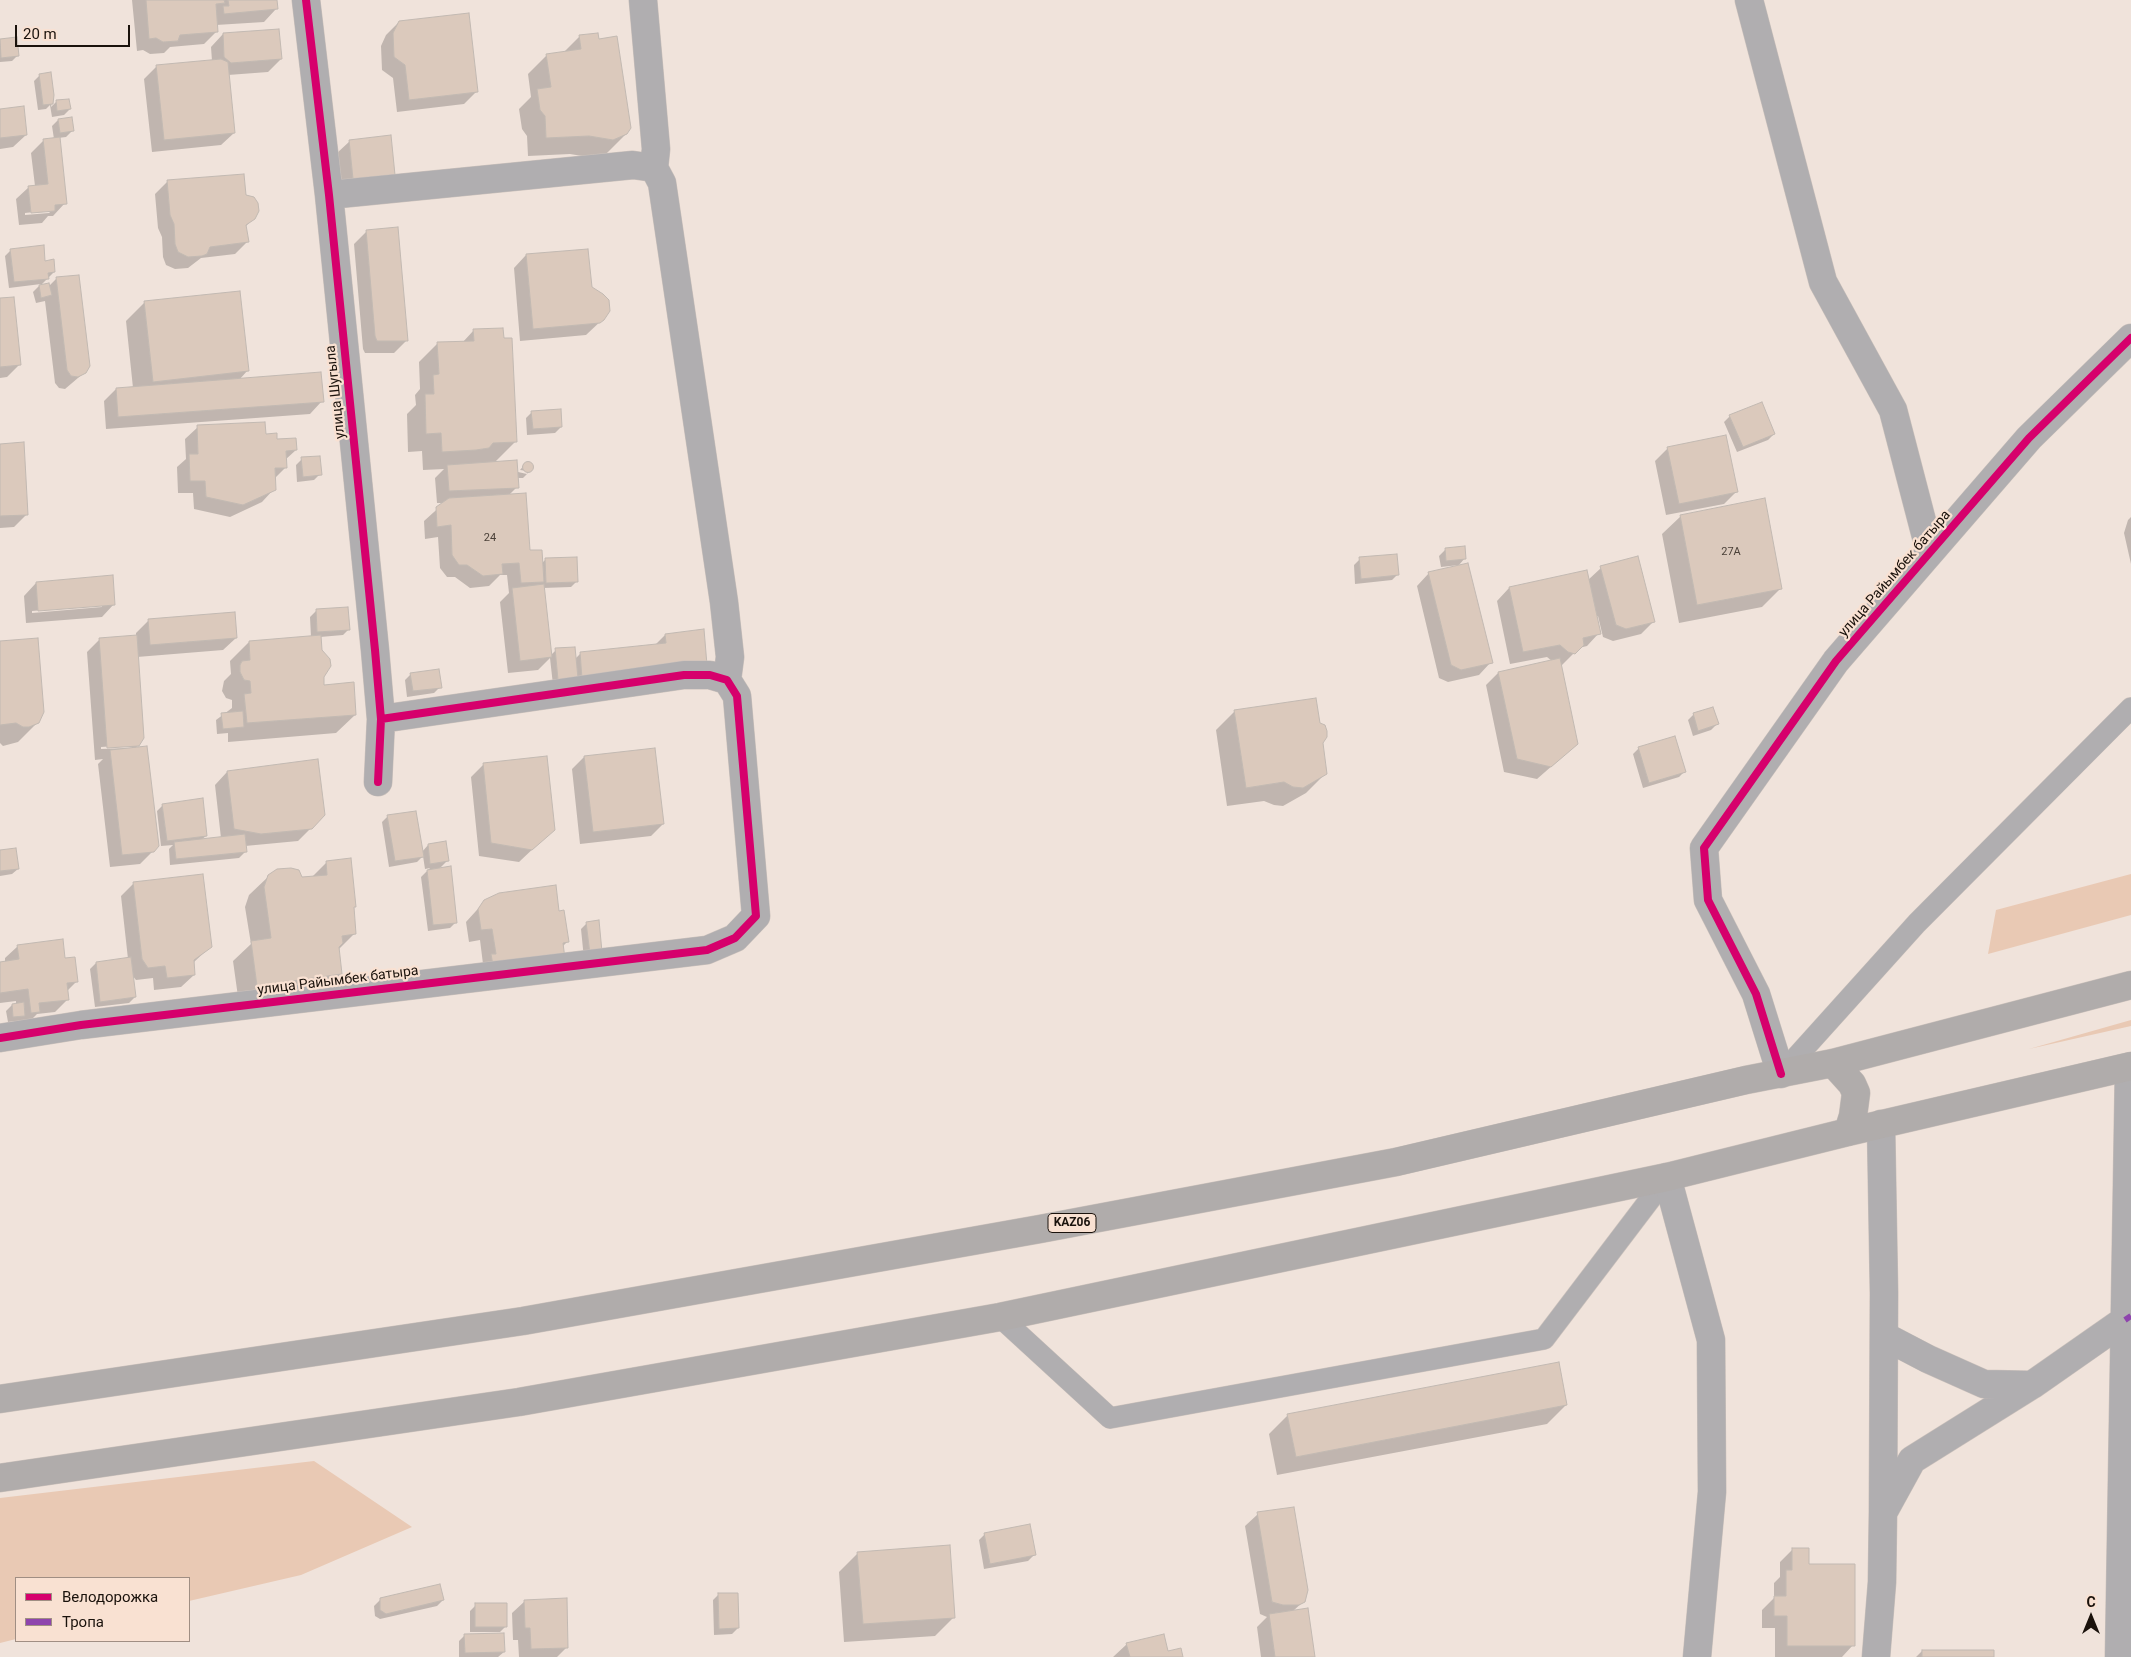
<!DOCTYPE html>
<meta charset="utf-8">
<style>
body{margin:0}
#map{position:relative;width:2131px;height:1657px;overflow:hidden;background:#f0e3db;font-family:Roboto,sans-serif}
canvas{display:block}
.legend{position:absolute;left:15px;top:1577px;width:175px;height:65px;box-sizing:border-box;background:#f9e1d2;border:1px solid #a08e83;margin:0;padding:6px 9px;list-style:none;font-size:15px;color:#1a120c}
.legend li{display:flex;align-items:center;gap:10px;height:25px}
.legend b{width:25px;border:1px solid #a08e83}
.north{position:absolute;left:2066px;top:1592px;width:50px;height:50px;-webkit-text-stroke:4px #f9e1d2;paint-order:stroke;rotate:0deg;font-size:14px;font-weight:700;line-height:20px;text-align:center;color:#1a120c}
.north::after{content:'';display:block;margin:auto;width:18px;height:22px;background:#1a120c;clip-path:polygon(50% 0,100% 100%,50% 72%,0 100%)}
.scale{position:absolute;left:15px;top:25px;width:115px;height:22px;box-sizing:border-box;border:2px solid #1a120c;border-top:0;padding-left:6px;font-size:15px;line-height:18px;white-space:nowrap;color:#1a120c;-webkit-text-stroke:4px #f9e1d2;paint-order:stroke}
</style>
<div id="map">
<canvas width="2131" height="1657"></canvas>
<ul class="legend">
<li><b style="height:6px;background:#d6006c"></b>Велодорожка</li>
<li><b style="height:6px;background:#8e44ad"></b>Тропа</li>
</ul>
<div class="north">С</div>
<div class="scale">20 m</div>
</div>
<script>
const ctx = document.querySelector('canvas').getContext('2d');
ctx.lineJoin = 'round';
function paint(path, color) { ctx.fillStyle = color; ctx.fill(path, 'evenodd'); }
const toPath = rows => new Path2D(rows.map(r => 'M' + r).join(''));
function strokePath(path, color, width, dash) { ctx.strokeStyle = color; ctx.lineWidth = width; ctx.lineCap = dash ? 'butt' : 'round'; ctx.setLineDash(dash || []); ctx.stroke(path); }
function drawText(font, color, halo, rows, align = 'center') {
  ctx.font = font + ' Roboto,sans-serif'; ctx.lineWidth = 4.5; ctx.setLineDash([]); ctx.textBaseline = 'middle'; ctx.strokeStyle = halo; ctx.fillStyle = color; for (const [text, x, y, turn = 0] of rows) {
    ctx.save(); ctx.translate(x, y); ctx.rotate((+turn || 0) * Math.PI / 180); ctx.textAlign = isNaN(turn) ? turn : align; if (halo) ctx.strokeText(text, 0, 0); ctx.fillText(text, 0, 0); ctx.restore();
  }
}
paint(toPath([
 [2131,874,2131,915,1988,954,1996,910],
 [2131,1020,2131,1026,2029,1049],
 [314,1461,412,1527,301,1575,189,1601,189,1578,16,1578,16,1639,0,1643,0,1498]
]), '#e9c9b4');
paint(toPath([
 [132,0,275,0,276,9,264,22,216,25,217,31,204,44,170,47,164,53,150,54,143,50,137,51],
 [399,22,476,92,464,104,397,112,393,78,382,70,381,46,386,35],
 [223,34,281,59,268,72,228,75,234,133,221,145,152,152,144,79,157,66,212,61,211,47],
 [580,36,626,134,607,153,594,158,570,154,528,156,527,136,522,129,519,109,531,97,528,74,547,55,563,53],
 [16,38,18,55,12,61,0,62,0,40],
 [40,75,53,95,51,107,56,102,70,109,64,115,52,117,50,105,46,109,38,110,34,81],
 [0,110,26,135,13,147,0,149],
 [58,120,72,131,66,137,58,138,65,203,53,216,48,216,42,223,19,225,16,199,29,187,35,186,31,153,44,140,54,139,52,126],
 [52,210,49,213,25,215,25,213],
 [350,141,381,187,341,191,337,153],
 [168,181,245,196,254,218,245,227,247,242,235,254,201,258,188,268,175,269,166,265,163,257,162,237,158,228,155,194],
 [367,231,407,340,394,353,365,353,363,349,354,244],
 [11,250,44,262,54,272,40,286,49,286,56,279,85,372,65,389,59,388,55,383,45,301,36,303,33,292,41,284,9,288,5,256],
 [526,255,590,288,603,319,586,335,520,341,514,268],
 [0,299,19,365,7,377,0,378],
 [145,302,248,370,239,380,322,401,310,414,106,429,104,401,116,389,133,388,126,321],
 [474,330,515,442,494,463,516,475,518,472,527,474,523,478,517,478,517,487,509,495,529,552,541,564,546,559,577,581,571,587,543,588,551,655,556,650,575,659,580,654,655,645,665,635,706,665,553,685,550,658,538,670,508,673,500,602,509,593,507,575,500,575,489,586,470,588,455,577,447,577,440,568,438,537,425,539,424,521,444,503,437,503,435,478,444,469,423,470,422,451,408,452,407,414,416,405,415,395,420,389,419,362,438,343,462,343],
 [532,412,561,427,555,433,527,435,526,418],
 [1730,416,1774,434,1768,440,1737,452,1724,422],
 [198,427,265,435,296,450,285,460,286,467,274,479,274,489,262,502,230,517,194,509,193,493,178,493,177,467,186,459,185,439],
 [0,445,27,514,14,527,0,528],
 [1668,448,1736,492,1724,504,1666,515,1655,461],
 [302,459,320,474,314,480,297,482,296,465],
 [526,463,532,466,527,474,527,471,520,470],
 [1681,516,1781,588,1762,607,1679,623,1662,534],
 [2131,517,2131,564,2124,533,2128,520],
 [1445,550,1465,558,1459,565,1441,567,1439,556],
 [1360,559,1398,574,1392,580,1355,584,1354,565],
 [1601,568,1654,621,1641,634,1613,641,1603,637,1598,616,1596,617,1599,633,1587,646,1579,648,1561,666,1577,744,1537,779,1504,772,1486,685,1498,673,1552,661,1547,657,1510,664,1497,601,1509,588,1588,580],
 [1429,573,1491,662,1479,675,1448,682,1439,678,1417,586],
 [36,583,114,604,102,617,26,623,24,596],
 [102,605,102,607,32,613,32,611],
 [316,611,349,629,343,635,320,637,320,650,323,686,355,715,336,733,228,742,228,733,217,734,216,720,232,708,232,700,226,698,222,691,224,681,231,674,230,661,249,642,311,637,310,617],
 [149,620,236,638,223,650,137,657,138,745,135,749,153,851,140,864,110,867,98,764,103,759,95,760,87,652,100,639,136,636,136,633],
 [132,745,132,748,101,749,101,747],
 [0,642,37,723,18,742,3,746,0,743],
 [411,674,440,687,434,693,407,697,405,680],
 [1235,711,1322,743,1325,774,1306,793,1283,806,1274,805,1264,801,1227,806,1216,730],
 [1694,714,1717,724,1711,730,1693,736,1688,720],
 [1639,748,1685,771,1679,777,1643,788,1633,754],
 [584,757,663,824,651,836,580,844,572,769],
 [317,761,311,828,298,841,245,846,245,852,239,858,170,865,169,849,173,845,161,846,157,811,163,805,206,836,201,840,221,838,215,785,227,772],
 [484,764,554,829,519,862,479,856,471,777],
 [388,816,422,852,428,845,447,861,439,869,456,922,450,928,428,931,421,877,430,868,425,869,423,856,417,862,389,867,382,822],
 [0,851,18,869,12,874,0,876],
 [327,862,352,908,355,933,338,950,341,974,322,992,239,1004,233,961,251,944,245,907,249,895,269,876,311,878],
 [133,884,210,947,193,963,194,975,181,987,154,990,153,978,136,980,132,975,135,997,129,1003,95,1007,90,969,96,963,128,959,121,896],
 [485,901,558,912,567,942,562,947,483,964,480,940,469,942,466,922],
 [587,923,601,951,584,959,581,929],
 [18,946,77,981,67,991,68,999,55,1012,37,1014,27,1024,18,1021,8,1022,6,1011,12,1005,16,1004,16,1001,0,1003,0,963,5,962,5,958],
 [1566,1405,1547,1424,1277,1475,1269,1434,1288,1415],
 [1258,1514,1304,1601,1293,1611,1314,1657,1261,1657,1257,1627,1267,1617,1260,1614,1245,1526],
 [985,1534,1034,1555,1028,1561,984,1569,979,1540],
 [1793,1549,1807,1565,1853,1645,1842,1657,1775,1657,1775,1628,1762,1628,1762,1610,1774,1598,1774,1583,1780,1577,1780,1562],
 [858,1553,954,1617,935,1636,844,1642,839,1572],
 [719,1594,738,1628,732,1634,714,1635,713,1600],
 [380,1600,443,1600,437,1606,380,1619,375,1616,374,1606],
 [525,1601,567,1647,557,1657,519,1657,518,1640,513,1640,512,1613],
 [476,1605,506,1626,500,1632,470,1632,470,1611],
 [465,1635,504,1652,498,1657,459,1657,459,1641],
 [1127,1644,1167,1652,1182,1657,1113,1657],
 [1922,1651,1993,1657,1916,1657]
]), '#0003');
const building = toPath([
 [146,0,224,0,225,3,216,4,218,32,180,35,178,41,163,42,156,38,149,39,146,0],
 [228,0,277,0,278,9,224,14,223,6,229,6,228,0],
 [469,13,478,92,409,100,405,65,394,57,393,33,399,21,469,13],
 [279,29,282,59,231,63,224,57,223,33,279,29],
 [598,33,599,39,617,36,631,128,627,134,613,140,589,136,546,138,545,116,540,110,537,89,551,87,546,54,581,49,579,35,598,33],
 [17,37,19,56,1,58,0,39,17,37],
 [221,59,228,62,235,133,164,140,156,65,221,59],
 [51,72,54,95,53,104,43,105,39,74,51,72],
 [69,99,71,109,57,111,56,100,69,99],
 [24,106,27,135,0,138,0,109,24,106],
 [72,117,74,131,60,133,58,119,72,117],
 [391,135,395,175,353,179,349,140,391,135],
 [60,137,67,204,55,205,55,211,31,213,28,186,48,184,43,139,60,137],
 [244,174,246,195,254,197,258,203,259,211,255,219,246,225,249,242,210,247,207,254,202,256,188,257,178,252,175,244,174,224,170,215,167,180,244,174],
 [398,227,408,341,377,341,375,336,366,230,398,227],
 [44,245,45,261,54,259,55,272,48,273,49,279,14,282,10,249,44,245],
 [588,249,592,287,603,294,609,300,610,311,604,320,600,323,533,329,526,254,588,249],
 [79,275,90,366,86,373,78,377,71,376,67,370,56,277,79,275],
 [49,283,52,295,41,298,39,285,49,283],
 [240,291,249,371,153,382,144,301,240,291],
 [14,297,21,365,0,367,0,298,14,297],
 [503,328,504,338,512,338,517,442,493,443,489,448,476,450,442,452,441,433,426,434,425,394,434,394,433,375,439,374,437,342,474,341,473,329,503,328],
 [321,372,324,402,118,417,116,388,321,372],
 [1762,402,1775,434,1743,447,1729,415,1762,402],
 [561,409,562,427,533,429,531,411,561,409],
 [265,422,266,434,277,433,277,439,296,438,297,450,286,451,287,468,275,468,276,490,243,505,206,497,205,481,190,481,189,454,198,454,197,425,265,422],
 [1726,435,1738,492,1679,504,1667,447,1726,435],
 [24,442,28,515,0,516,0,444,24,442],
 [320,456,322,475,303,477,301,457,320,456],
 [517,460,519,488,449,491,447,465,517,460],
 '522.5 467a5.5 5.5 0 1 1 11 0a5.5 5.5 0 1 1-11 0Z',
 [526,493,530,550,542,550,544,582,521,583,519,563,502,564,503,574,483,576,467,565,459,565,452,555,451,525,437,527,436,507,449,498,526,493],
 [1765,498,1782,589,1697,605,1680,515,1765,498],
 [1465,546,1466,559,1446,561,1445,548,1465,546],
 [1397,554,1399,575,1361,579,1359,557,1397,554],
 [1638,556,1655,622,1626,629,1616,625,1600,566,1638,556],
 [577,557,578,582,546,583,545,558,577,557],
 [1468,563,1493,663,1461,670,1451,665,1428,572,1468,563],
 [1587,570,1601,634,1583,638,1584,645,1575,654,1568,652,1560,645,1523,652,1509,587,1587,570],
 [113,575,115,605,38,611,36,582,113,575],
 [544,584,552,657,520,661,512,588,544,584],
 [348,607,350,630,317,632,316,609,348,607],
 [235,612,237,638,150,645,148,619,235,612],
 [704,629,707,665,582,679,580,652,666,643,665,634,704,629],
 [137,635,144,738,139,746,107,748,99,638,137,635],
 [321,635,322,650,330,659,331,666,324,677,324,685,354,682,356,715,247,723,244,694,251,693,250,681,244,680,240,672,240,665,242,661,250,660,249,641,321,635],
 [38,638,44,712,39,723,29,727,23,727,16,723,0,725,0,641,38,638],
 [575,647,578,678,558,680,555,648,575,647],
 [1560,658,1578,744,1551,767,1517,759,1498,672,1560,658],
 [439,669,442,688,413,691,410,673,439,669],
 [1316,698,1320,723,1325,725,1327,731,1327,737,1323,743,1327,774,1303,788,1293,787,1284,782,1246,788,1234,710,1316,698],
 [1713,707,1719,724,1698,731,1693,713,1713,707],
 [243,711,244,727,223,729,221,713,243,711],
 [1675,736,1686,772,1649,783,1638,747,1675,736],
 [147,746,159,846,154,852,122,855,110,750,147,746],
 [655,748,664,824,593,832,584,756,655,748],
 [547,756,555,830,532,850,491,843,483,763,547,756],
 [318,759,325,815,312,829,261,834,234,829,227,771,318,759],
 [203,798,207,836,167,841,162,804,203,798],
 [416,811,424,857,395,861,387,815,416,811],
 [245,834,247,852,176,859,174,842,245,834],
 [446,841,449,861,430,864,428,844,446,841],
 [16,848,19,869,0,871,0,850,16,848],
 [351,858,356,907,354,907,356,934,342,936,343,943,339,947,342,974,257,986,251,941,271,938,264,887,268,875,277,869,291,868,299,870,302,877,327,875,326,861,351,858],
 [451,866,457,923,433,925,427,870,451,866],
 [203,874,212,947,194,960,195,975,167,978,165,966,148,968,142,959,133,882,203,874],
 [556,885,559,911,564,910,569,942,563,943,565,959,494,971,491,954,496,954,492,929,481,930,478,909,484,900,499,893,556,885],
 [599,920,602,952,590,954,586,922,599,920],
 [63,939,65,958,75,957,78,982,67,983,69,1000,39,1003,40,1012,31,1013,28,989,0,993,0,962,19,959,17,945,63,939],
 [131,957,136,997,100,1002,96,962,131,957],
 [24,1002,25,1016,13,1017,12,1004,24,1002],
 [1559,1362,1567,1405,1296,1457,1287,1414,1559,1362],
 [1294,1507,1308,1590,1305,1602,1299,1605,1283,1605,1272,1602,1257,1512,1294,1507],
 [1030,1524,1036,1555,990,1564,984,1533,1030,1524],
 [950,1545,955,1618,863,1624,857,1552,950,1545],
 [1792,1548,1809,1548,1809,1564,1855,1564,1855,1646,1787,1646,1787,1616,1774,1616,1774,1596,1786,1596,1786,1570,1792,1570,1792,1548],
 [440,1584,444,1600,386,1614,380,1610,380,1598,440,1584],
 [718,1593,738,1593,739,1628,719,1629,718,1593],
 [567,1598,568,1648,531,1649,530,1628,525,1628,524,1600,567,1598],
 [475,1603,507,1603,507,1627,475,1627,475,1603],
 [1308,1608,1315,1657,1275,1657,1269,1614,1308,1608],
 [504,1633,505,1652,465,1653,464,1634,504,1633],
 [1164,1634,1168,1651,1181,1648,1183,1657,1130,1657,1126,1643,1164,1634],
 [1922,1650,1994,1650,1994,1657,1922,1657,1922,1650]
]);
paint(building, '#dbc9bc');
strokePath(building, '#c2b9b2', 1);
const lane = toPath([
 [1781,1074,1917,923,2131,708],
 [1000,1317,1110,1418,1544,1339,1667,1177]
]);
const street = toPath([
 [306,0,329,195,375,650,381,719,378,782],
 [643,0,656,149,654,168,662,183,724,602,730,657,727,680],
 [1749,0,1823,282,1893,410,1930,552],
 [329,195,633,165,654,168],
 [0,1038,81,1025,707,950,735,938,756,916,737,696,727,680,710,675,684,675,381,719],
 [1781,1074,1756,994,1708,900,1704,848,1836,661,2029,438,2131,338],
 [1667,1177,1711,1340,1712,1492,1697,1657],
 [1884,1336,1928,1359,1984,1384,2032,1385],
 [1884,1511,1912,1460,2032,1385,2125,1320],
 [1876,1657,1882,1582,1883,1512,1884,1293,1881,1124],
 [2119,1657,2129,1067]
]);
const highway = toPath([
 [1833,1063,1852,1084,1856,1093,1853,1116,1848,1132],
 [0,1399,523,1321,1040,1229,1396,1162,1746,1080,1833,1063,2131,985],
 [0,1478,519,1402,1000,1317,1667,1177,1848,1132,2131,1066]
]);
strokePath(lane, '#ccc2bc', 22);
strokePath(street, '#ccc2bc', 29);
strokePath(highway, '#ccc2bc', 29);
strokePath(lane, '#b0aeb0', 21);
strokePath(street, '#b0aeb0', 28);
strokePath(highway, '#b0acab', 28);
strokePath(toPath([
 [2125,1320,2131,1316]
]), '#8e44ad', 6, [12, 6]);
strokePath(toPath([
 [306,0,329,195,375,650,381,719,378,782],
 [0,1038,81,1025,707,950,735,938,756,916,737,696,727,680,710,675,684,675,381,719],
 [1781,1074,1756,994,1708,900,1704,848,1836,661,2029,438,2131,338]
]), '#d6006c', 8);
drawText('11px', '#4a4038', null, [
 ["24",490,538],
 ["27А",1731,552]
]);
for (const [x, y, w] of [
 [1072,1223,48]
]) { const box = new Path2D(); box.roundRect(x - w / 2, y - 9.5, w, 19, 4); ctx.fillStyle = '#f9e1d2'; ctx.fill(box); strokePath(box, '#1a120c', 1); }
drawText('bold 12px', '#1a120c', null, [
 ["KАZ06",1072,1223]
]);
drawText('14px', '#1a120c', '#f9e1d2', [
 ["улица Шугыла",336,392,-96],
 ["улица Райымбек батыра",1895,574,-49],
 ["улица Райымбек батыра",338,981,-7]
]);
</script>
